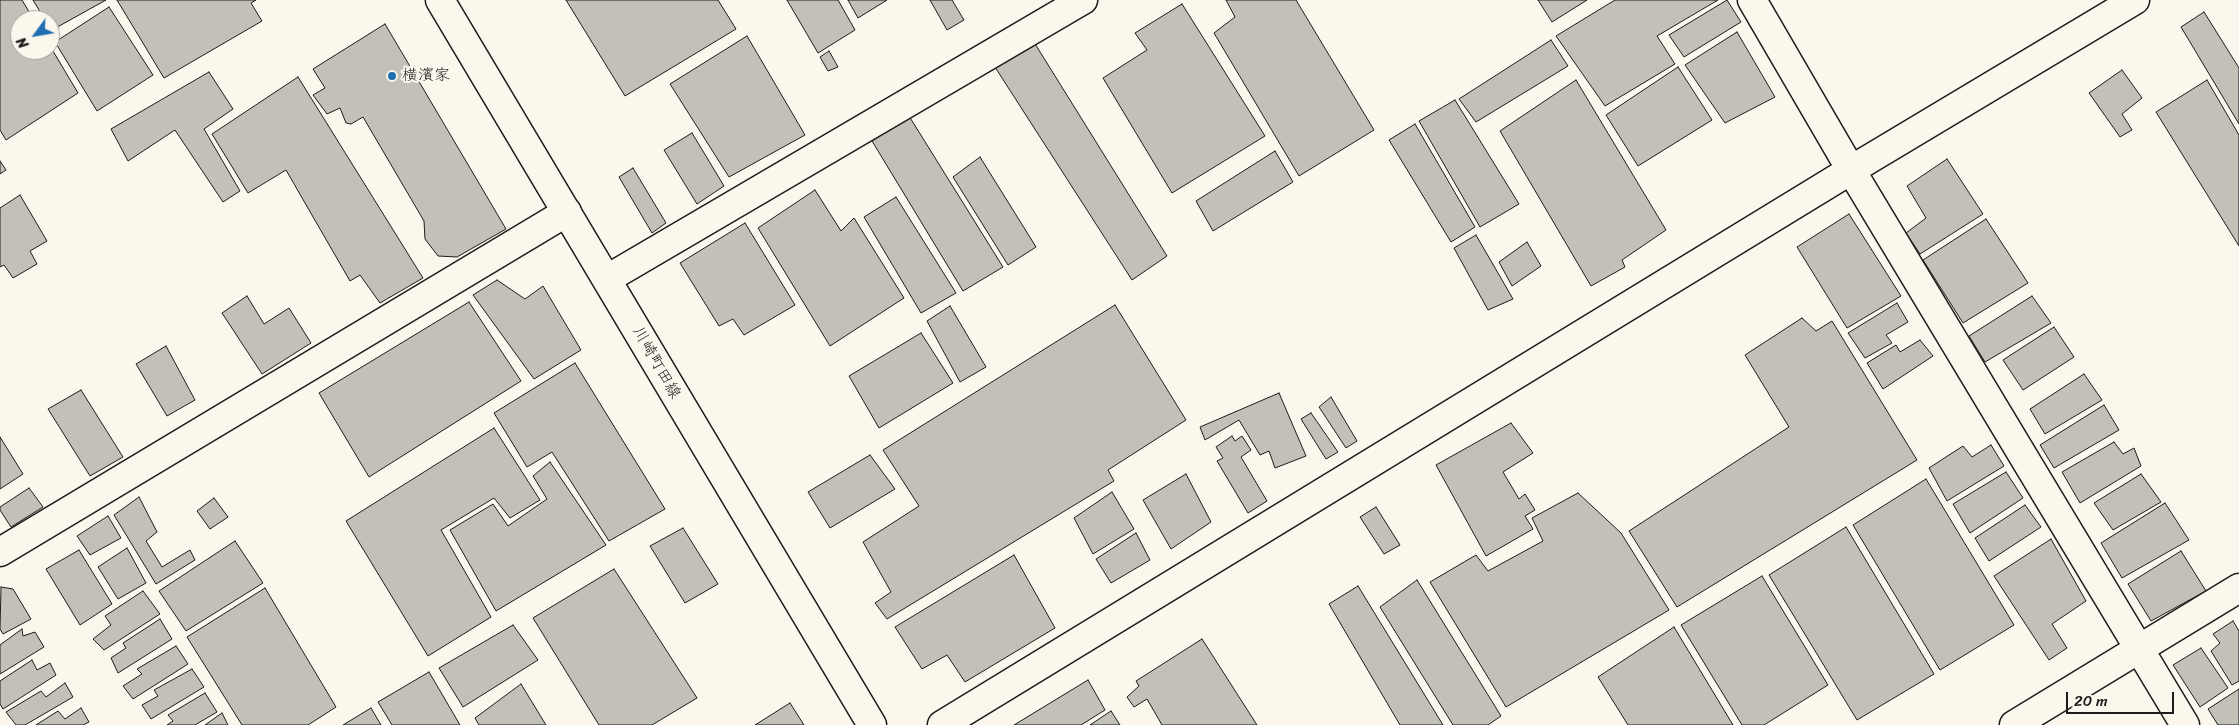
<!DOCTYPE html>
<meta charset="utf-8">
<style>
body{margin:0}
#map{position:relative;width:2239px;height:725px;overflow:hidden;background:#fbf7ec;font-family:Sriracha,sans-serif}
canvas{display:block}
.north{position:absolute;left:10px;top:10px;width:50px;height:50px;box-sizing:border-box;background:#fbf7ec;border:1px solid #a29f99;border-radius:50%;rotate:238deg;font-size:14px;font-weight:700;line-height:20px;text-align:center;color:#1c1c1c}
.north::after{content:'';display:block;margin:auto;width:18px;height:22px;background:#1f6fb2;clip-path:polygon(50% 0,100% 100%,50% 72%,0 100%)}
.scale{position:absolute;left:2066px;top:692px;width:108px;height:22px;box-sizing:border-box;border:2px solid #1c1c1c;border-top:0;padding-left:6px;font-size:15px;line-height:18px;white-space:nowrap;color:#1c1c1c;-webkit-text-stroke:4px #fbf7ec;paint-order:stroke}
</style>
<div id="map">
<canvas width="2239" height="725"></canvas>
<div class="north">N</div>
<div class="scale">20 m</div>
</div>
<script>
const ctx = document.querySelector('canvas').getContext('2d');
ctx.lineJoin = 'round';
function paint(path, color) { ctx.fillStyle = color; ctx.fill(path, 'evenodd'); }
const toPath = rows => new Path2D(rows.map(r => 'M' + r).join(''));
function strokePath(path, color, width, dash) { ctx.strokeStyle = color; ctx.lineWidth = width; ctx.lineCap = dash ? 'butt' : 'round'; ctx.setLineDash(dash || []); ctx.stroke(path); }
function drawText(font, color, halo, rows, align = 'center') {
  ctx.font = font + ' Sriracha,"Klee One",sans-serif'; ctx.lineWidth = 4; ctx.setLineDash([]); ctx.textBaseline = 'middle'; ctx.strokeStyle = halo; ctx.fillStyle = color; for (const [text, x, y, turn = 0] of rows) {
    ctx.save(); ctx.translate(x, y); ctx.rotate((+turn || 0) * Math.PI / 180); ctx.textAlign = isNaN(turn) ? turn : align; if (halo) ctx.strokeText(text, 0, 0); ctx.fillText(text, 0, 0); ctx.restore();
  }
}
const building = toPath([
 [0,0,22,0,34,20,20,20,20,50,50,50,50,46,78,93,6,140,0,130,0,0],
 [33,0,106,0,52,30,50,20,45,20,33,0],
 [117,0,256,0,251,3,262,21,164,78,117,0],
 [566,0,718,0,736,29,625,96,566,0],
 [787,0,838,0,855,30,818,53,787,0],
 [848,0,887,0,858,18,848,0],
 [930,0,952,0,964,20,947,30,930,0],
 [1226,0,1296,0,1374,130,1299,176,1214,33,1235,17,1226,0],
 [1538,0,1587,0,1552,22,1538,0],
 [1615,0,1718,0,1657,36,1675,64,1605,106,1556,36,1615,0],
 [1727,0,1741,22,1684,57,1669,35,1727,0],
 [1182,4,1265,136,1172,193,1103,78,1147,50,1135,33,1182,4],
 [109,7,153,75,97,111,55,42,109,7],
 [2204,12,2239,68,2239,124,2181,27,2204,12],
 [385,24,506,229,457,257,438,256,425,239,424,221,363,117,351,124,346,123,340,108,327,114,313,95,325,88,313,69,385,24],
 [1737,32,1775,97,1725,123,1685,65,1737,32],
 [747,36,805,135,729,177,670,84,747,36],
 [1032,39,1167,256,1132,280,993,64,1032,39],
 [1551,40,1568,66,1476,122,1459,99,1551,40],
 [829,51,838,67,828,71,820,57,829,51],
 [1678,67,1712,120,1638,166,1606,115,1678,67],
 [2122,70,2142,98,2122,114,2132,130,2120,137,2089,93,2122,70],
 [209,72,233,109,204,129,240,191,223,202,175,130,128,161,111,129,209,72],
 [298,77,423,278,380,303,360,275,350,281,286,170,248,193,212,134,298,77],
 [1576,80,1666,230,1622,260,1625,267,1591,286,1500,131,1576,80],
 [2207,80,2239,135,2239,246,2156,112,2207,80],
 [1455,100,1519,204,1480,227,1419,121,1455,100],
 [909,116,1003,267,963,291,872,141,909,116],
 [1415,124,1475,227,1451,242,1389,140,1415,124],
 [692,133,724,186,697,204,664,150,692,133],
 [1275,151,1293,182,1213,231,1196,201,1275,151],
 [980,157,1036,247,1008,265,953,177,980,157],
 [1947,159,1983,214,1920,254,1906,233,1926,218,1907,186,1947,159],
 [0,161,6,170,0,174,0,161],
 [633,168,666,223,652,233,619,177,633,168],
 [815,190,841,231,854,218,904,298,830,346,758,228,815,190],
 [20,195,47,241,30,251,37,264,13,278,4,265,0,267,0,208,20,195],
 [896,197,956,293,921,313,864,217,896,197],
 [1849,214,1901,296,1847,328,1797,247,1849,214],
 [1986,219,2028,283,1963,323,1923,260,1986,219],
 [745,223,795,305,744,335,733,319,719,326,680,263,745,223],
 [1476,235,1513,299,1488,310,1454,248,1476,235],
 [1527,242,1541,266,1512,286,1499,262,1527,242],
 [497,280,525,299,543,286,581,350,534,379,473,295,497,280],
 [247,296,264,324,289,308,311,343,262,374,222,313,247,296],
 [2032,296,2051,323,1985,362,1969,336,2032,296],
 [469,302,521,381,369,477,319,393,469,302],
 [1897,303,1908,322,1886,335,1892,343,1865,358,1848,333,1897,303],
 [1115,305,1186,420,1108,470,1114,481,887,619,875,603,891,592,863,542,919,506,883,450,1115,305],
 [950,306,986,367,960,382,927,321,950,306],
 [1802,318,1816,331,1832,321,1917,460,1677,607,1629,531,1789,427,1745,355,1802,318],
 [2054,327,2074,357,2023,390,2003,360,2054,327],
 [921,333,953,383,879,428,849,376,921,333],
 [1920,340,1933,356,1883,389,1867,363,1896,345,1900,352,1920,340],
 [166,346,195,400,167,416,136,364,166,346],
 [575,363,665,509,609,541,552,452,527,467,494,413,575,363],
 [2084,374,2102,400,2045,434,2030,409,2084,374],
 [81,390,123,457,90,476,48,409,81,390],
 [1279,393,1306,456,1275,468,1269,451,1260,455,1239,420,1205,440,1200,427,1279,393],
 [1331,397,1357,441,1346,448,1319,407,1331,397],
 [2104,405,2119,430,2054,468,2040,445,2104,405],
 [1311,413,1338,452,1326,459,1301,419,1311,413],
 [1511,423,1533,453,1503,472,1519,499,1525,494,1535,510,1525,516,1533,529,1486,556,1436,465,1511,423],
 [494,428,540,500,510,518,494,498,441,530,491,617,428,656,346,521,494,428],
 [1232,436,1235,441,1242,436,1251,450,1241,457,1267,501,1248,513,1217,461,1223,458,1216,447,1232,436],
 [0,437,23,474,0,489,0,437],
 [2114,442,2123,454,2134,448,2141,466,2080,503,2062,472,2114,442],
 [1991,445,2004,466,1947,501,1929,468,1963,446,1972,457,1991,445],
 [870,455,895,489,830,528,808,492,870,455],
 [550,462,606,545,496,611,450,530,493,504,508,526,547,499,533,476,550,462],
 [2006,472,2023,498,1970,533,1953,504,2006,472],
 [1186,474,1211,522,1171,549,1143,500,1186,474],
 [2141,474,2161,502,2113,530,2094,503,2141,474],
 [1926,479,2014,625,1940,670,1853,525,1926,479],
 [29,488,43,507,11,527,0,510,0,507,29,488],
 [1112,492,1134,529,1093,554,1074,518,1112,492],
 [1578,493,1621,533,1669,610,1506,707,1430,582,1476,555,1488,571,1543,541,1532,518,1578,493],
 [139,497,157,532,146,541,162,567,190,550,195,560,156,584,114,515,139,497],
 [214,498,228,517,210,529,197,511,214,498],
 [2165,503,2189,540,2122,578,2101,543,2165,503],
 [2025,505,2041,527,1989,561,1975,538,2025,505],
 [1376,507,1400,545,1384,554,1360,517,1376,507],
 [108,516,121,538,90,555,77,536,108,516],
 [1846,527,1934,674,1857,720,1769,575,1846,527],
 [683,528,718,584,685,603,650,546,683,528],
 [1136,533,1150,560,1111,583,1096,559,1136,533],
 [2051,539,2086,601,2052,624,2067,648,2049,660,1994,576,2051,539],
 [235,541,263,583,186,631,159,591,235,541],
 [127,548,146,583,118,599,98,567,127,548],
 [79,550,112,604,80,625,46,569,79,550],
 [2181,551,2206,591,2151,621,2128,584,2181,551],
 [1014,555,1055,628,965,682,947,655,922,669,895,627,1014,555],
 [614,569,697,698,652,725,599,725,533,618,614,569],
 [1762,576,1828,685,1764,725,1742,725,1681,625,1762,576],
 [1417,580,1501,716,1488,725,1453,725,1380,607,1417,580],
 [1358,586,1443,725,1400,725,1329,604,1358,586],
 [1,587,13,589,31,619,3,634,0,629,1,587],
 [265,588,336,707,308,725,242,725,187,637,265,588],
 [143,591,160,614,104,650,93,639,111,625,105,616,143,591],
 [160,619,172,639,118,673,111,658,126,648,123,643,160,619],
 [2233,621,2239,631,2239,681,2232,685,2211,651,2220,643,2213,634,2233,621],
 [513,625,538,660,463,707,439,668,513,625],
 [1674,627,1733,725,1628,725,1598,677,1674,627],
 [22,629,23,636,35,632,44,647,0,674,0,645,22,629],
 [1202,639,1257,725,1162,725,1147,699,1134,707,1127,697,1139,686,1136,681,1202,639],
 [176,646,188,664,133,699,123,686,142,674,137,669,176,646],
 [2201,648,2228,688,2200,707,2173,665,2201,648],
 [32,660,37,670,50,663,56,675,3,709,0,704,0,681,32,660],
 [192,669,204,687,151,719,142,705,158,696,154,690,192,669],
 [429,672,460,725,392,725,378,702,429,672],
 [1088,680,1105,710,1081,725,1014,725,1088,680],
 [65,683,73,697,25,725,16,725,6,712,41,691,46,697,65,683],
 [521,684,546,725,479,725,475,718,521,684],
 [2239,689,2239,725,2218,725,2208,709,2239,689],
 [205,693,217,712,195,725,167,725,173,721,168,715,205,693],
 [790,703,804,725,755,725,790,703],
 [81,708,89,722,83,725,36,725,58,711,65,719,81,708],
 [371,708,381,725,343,725,371,708],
 [1111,711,1120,725,1090,725,1111,711],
 [222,713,228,725,205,725,222,713]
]);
paint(building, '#c3c0b8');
strokePath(building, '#1c1c1c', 1);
const minor = toPath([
 [1752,0,1851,170,2185,725],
 [607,279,1083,0],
 [0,552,567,212],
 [2014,725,2239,588]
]);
const tertiary = toPath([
 [942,725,1851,170,2135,0]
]);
const secondary = toPath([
 [440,0,872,725]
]);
strokePath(minor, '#1c1c1c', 31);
strokePath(tertiary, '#1c1c1c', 31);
strokePath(secondary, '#1c1c1c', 31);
strokePath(minor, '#fbf7ec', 28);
strokePath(tertiary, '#fbf7ec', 28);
strokePath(secondary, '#fbf7ec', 28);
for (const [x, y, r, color] of [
 [392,76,5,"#1f6fb2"]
]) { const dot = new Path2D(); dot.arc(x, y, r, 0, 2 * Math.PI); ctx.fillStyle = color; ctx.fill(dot); strokePath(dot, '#fbf7ec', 2); }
drawText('16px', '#1c1c1c', '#fbf7ec', [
 ["横濱家",402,76]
], 'left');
drawText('16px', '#1c1c1c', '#fbf7ec', [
 ["川崎町田線",656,363,60]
]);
</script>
